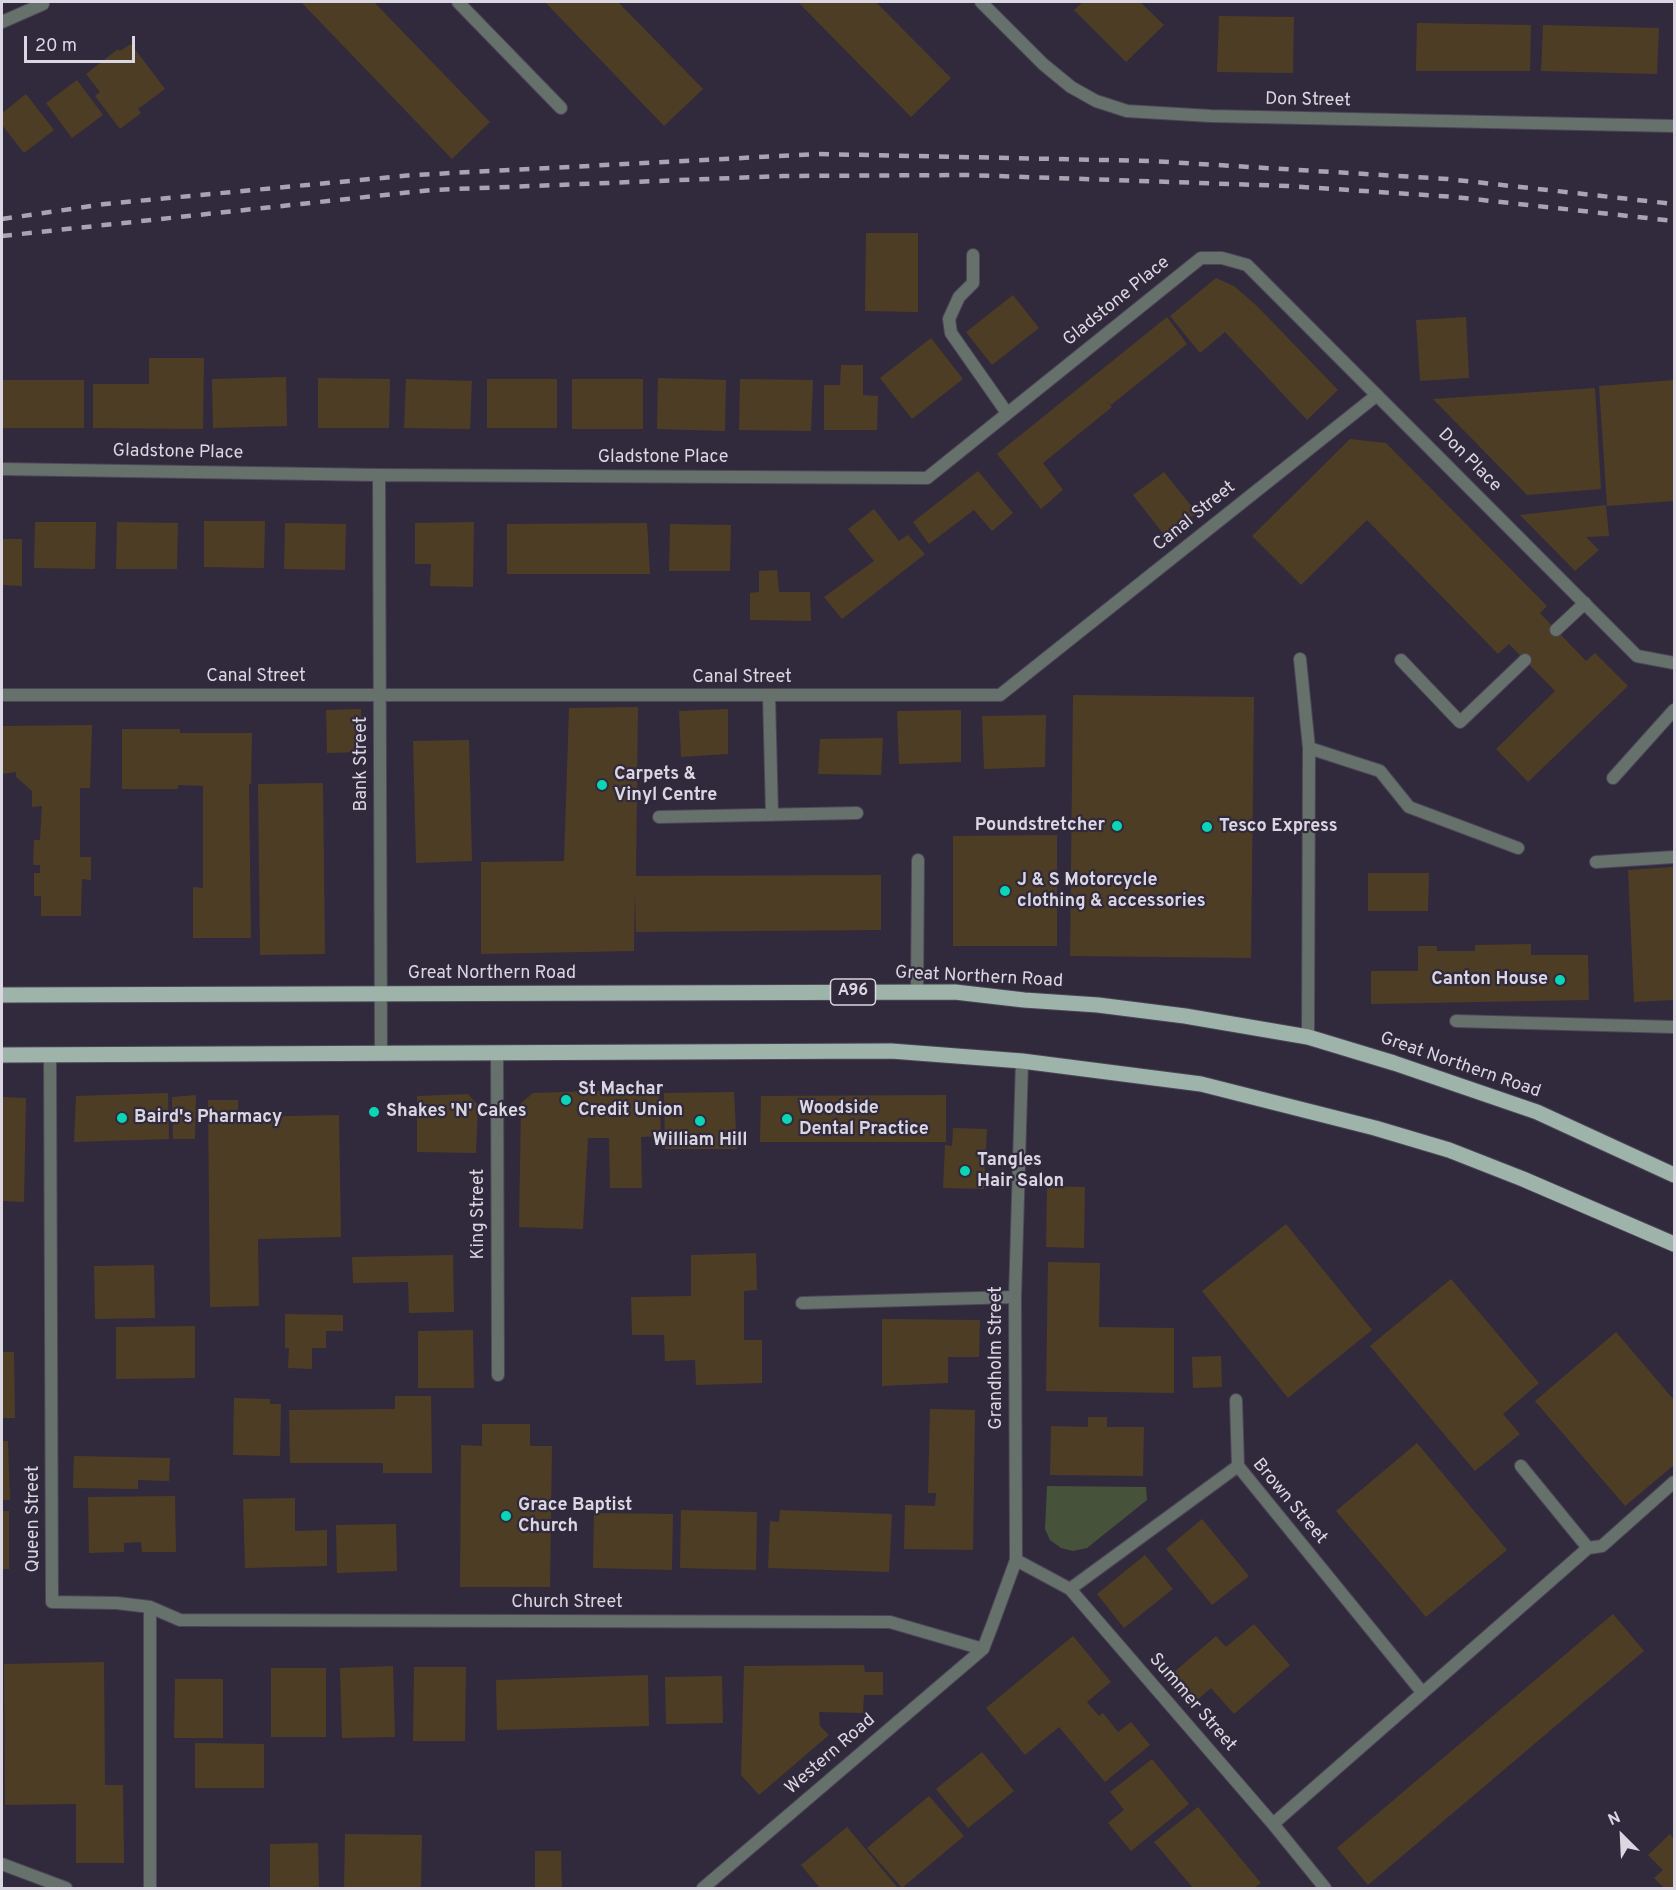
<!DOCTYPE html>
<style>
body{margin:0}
#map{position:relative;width:1676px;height:1890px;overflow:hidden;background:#312a3c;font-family:Overpass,sans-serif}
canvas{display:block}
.frame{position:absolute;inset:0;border:3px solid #dad6e2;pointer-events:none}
.north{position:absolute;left:1592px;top:1806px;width:60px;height:60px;-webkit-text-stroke:4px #312a3c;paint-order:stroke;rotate:336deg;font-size:16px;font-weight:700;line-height:24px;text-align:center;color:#dad6e2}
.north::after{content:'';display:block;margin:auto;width:21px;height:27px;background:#dad6e2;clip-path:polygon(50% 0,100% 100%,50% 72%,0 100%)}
.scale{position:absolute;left:24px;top:36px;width:111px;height:27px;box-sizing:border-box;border:3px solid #dad6e2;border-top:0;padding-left:8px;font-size:18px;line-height:21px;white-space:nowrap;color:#dad6e2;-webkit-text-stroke:4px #312a3c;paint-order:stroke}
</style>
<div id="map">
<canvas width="1676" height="1890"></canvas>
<div class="frame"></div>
<div class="north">N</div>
<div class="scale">20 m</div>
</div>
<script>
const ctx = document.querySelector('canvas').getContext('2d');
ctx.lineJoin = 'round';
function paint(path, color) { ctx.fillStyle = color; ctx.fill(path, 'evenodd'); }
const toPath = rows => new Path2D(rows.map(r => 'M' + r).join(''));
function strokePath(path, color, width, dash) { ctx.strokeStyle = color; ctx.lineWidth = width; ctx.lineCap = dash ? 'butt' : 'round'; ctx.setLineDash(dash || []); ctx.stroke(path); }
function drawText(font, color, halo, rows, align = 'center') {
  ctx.font = font + ' Overpass,sans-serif'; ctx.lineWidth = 4.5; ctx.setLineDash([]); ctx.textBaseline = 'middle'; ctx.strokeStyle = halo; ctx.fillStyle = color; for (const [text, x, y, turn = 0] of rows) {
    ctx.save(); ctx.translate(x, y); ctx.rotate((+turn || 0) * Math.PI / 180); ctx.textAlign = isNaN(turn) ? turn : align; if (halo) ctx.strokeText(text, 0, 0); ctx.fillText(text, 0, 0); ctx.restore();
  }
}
paint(toPath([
 [1047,1486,1146,1487,1147,1500,1087,1548,1073,1551,1061,1548,1050,1540,1045,1529]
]), '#46523a');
paint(toPath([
 [301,2,374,2,490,122,452,159],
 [545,2,618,2,703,89,664,126],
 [798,2,876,2,951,78,911,117],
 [1083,2,1140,2,1164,25,1126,62,1074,10],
 [1219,16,1294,17,1293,73,1217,72],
 [1417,23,1531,25,1530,71,1416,71],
 [1543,25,1659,28,1657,74,1541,71],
 [131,44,165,89,138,109,141,113,120,129,95,96,100,92,86,74,118,49,120,51],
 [77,80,103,115,72,138,46,103],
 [26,94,54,130,24,153,2,125,2,113],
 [866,233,918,233,918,312,865,311],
 [1216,278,1234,286,1257,306,1338,390,1307,420,1225,332,1200,353,1170,316],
 [1013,295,1039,328,992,365,966,332],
 [1167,317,1187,344,1111,405,1104,397,1112,407,1043,463,1063,490,1041,509,997,454],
 [1466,317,1469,378,1420,381,1416,320],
 [931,338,963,379,912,419,880,378],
 [149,358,204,358,203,429,93,428,93,384,149,384],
 [841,365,863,365,863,395,878,396,877,430,824,430,824,385,840,385],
 [286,377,287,426,213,428,212,379],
 [318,378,390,379,389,428,318,428],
 [658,378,726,380,725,431,657,429],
 [406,379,472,381,470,429,404,428],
 [487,379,557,379,557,428,487,428],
 [572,379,643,379,643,429,572,429],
 [740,379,813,380,811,431,739,430],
 [2,380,84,380,84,428,2,428],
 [1674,380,1674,501,1607,506,1599,386],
 [1595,388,1601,489,1527,495,1433,399],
 [1350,439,1386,443,1547,606,1540,613,1586,661,1595,653,1628,686,1528,782,1496,749,1555,691,1509,644,1498,654,1367,520,1301,585,1252,536],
 [978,471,1013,513,992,531,974,510,929,544,913,522],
 [1164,472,1197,513,1165,536,1133,495],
 [1606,505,1609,536,1586,537,1599,550,1575,571,1520,515],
 [874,509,899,541,908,535,925,554,842,619,824,597,874,561,848,529],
 [204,521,265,521,264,568,204,567],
 [35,522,96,522,95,569,34,568],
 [117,522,178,523,177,569,116,569],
 [474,522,473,587,430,586,431,564,415,564,415,523],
 [285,523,346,524,345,570,284,569],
 [647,523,650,574,507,574,507,524],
 [670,524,731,525,730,571,669,571],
 [2,539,22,539,22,586,2,585],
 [777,570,779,592,810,592,811,621,750,620,750,593,759,592,759,571],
 [1073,695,1254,697,1251,958,1070,956],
 [638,707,636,876,881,875,881,930,636,932,635,894,634,951,481,954,481,862,564,861,569,708],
 [361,709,361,752,327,753,326,710],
 [728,709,728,754,681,757,679,711],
 [961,710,961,762,899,764,897,711],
 [1046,715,1045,767,984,769,982,716],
 [92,725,90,788,80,788,80,857,91,857,91,880,82,879,81,916,41,916,41,896,34,896,34,873,40,873,40,865,33,865,34,840,40,840,42,806,32,807,32,791,16,777,16,772,2,774,2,726],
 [122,729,180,729,180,733,252,733,251,784,249,784,251,938,193,938,193,887,203,888,203,786,178,785,178,789,122,789],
 [883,738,881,775,818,774,820,739],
 [469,740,472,861,416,863,413,741],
 [323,783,325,954,260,955,258,784],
 [1057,835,1057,946,953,946,953,836],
 [1674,867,1674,1000,1634,1002,1628,870],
 [1368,873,1429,873,1428,911,1368,911],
 [1531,944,1531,955,1588,955,1589,1000,1371,1004,1371,971,1418,971,1418,946,1437,946,1437,951,1475,951,1475,945],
 [659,1089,661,1136,641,1137,642,1188,610,1188,609,1138,588,1138,583,1229,519,1227,521,1103,533,1093],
 [734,1092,737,1149,665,1149,664,1093],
 [168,1093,169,1139,74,1142,76,1096],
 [468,1094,478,1105,476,1153,417,1152,417,1096],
 [196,1095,195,1139,173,1139,172,1097],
 [946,1095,946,1142,760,1142,761,1096],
 [2,1097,26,1098,24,1202,2,1201],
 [208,1100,238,1100,238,1117,339,1115,341,1237,258,1239,259,1306,210,1307],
 [953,1128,987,1129,984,1189,943,1188,945,1145,952,1146],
 [1047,1186,1085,1187,1084,1248,1046,1247],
 [1286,1224,1372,1330,1288,1398,1202,1291],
 [756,1253,757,1290,744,1291,744,1340,762,1340,762,1383,696,1385,695,1360,665,1361,664,1335,632,1335,631,1297,691,1296,691,1255],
 [453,1255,454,1312,409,1313,408,1282,353,1283,352,1257],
 [1048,1262,1100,1263,1099,1327,1174,1328,1174,1393,1046,1391],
 [154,1265,155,1318,95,1319,94,1266],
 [1451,1279,1539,1383,1503,1414,1520,1434,1475,1471,1370,1346],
 [285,1314,343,1315,343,1331,326,1331,326,1348,312,1348,312,1369,288,1368,289,1348,285,1348],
 [882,1319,980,1320,979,1357,948,1357,948,1383,882,1386],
 [195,1326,195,1378,116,1379,116,1327],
 [473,1330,474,1388,418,1388,418,1331],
 [1616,1332,1674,1400,1674,1465,1625,1506,1535,1401],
 [2,1352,14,1352,15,1418,2,1418],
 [1221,1356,1222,1387,1193,1388,1192,1357],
 [395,1396,431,1396,432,1473,383,1473,383,1463,290,1463,289,1410,395,1409],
 [234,1398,270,1399,270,1404,281,1404,280,1456,233,1455],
 [930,1409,975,1410,973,1550,904,1549,905,1505,935,1506,936,1493,928,1493],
 [1088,1417,1107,1417,1107,1427,1144,1427,1143,1476,1050,1475,1051,1426,1088,1427],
 [482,1424,530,1424,530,1446,552,1446,550,1587,460,1587,461,1445,482,1446],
 [2,1441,8,1441,10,1500,2,1500],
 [1417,1443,1507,1550,1426,1617,1336,1511],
 [74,1456,170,1458,169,1481,138,1480,138,1489,73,1488],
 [175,1496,176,1552,142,1552,141,1542,124,1543,124,1552,89,1553,88,1497],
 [295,1498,295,1531,327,1530,327,1566,245,1568,243,1499],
 [681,1510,757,1512,756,1570,680,1568],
 [780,1510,892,1514,889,1572,768,1568,770,1521,779,1522],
 [2,1511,9,1511,9,1569,2,1569],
 [594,1513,673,1514,672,1570,593,1568],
 [1202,1519,1249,1576,1212,1605,1166,1549],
 [396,1524,397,1571,337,1573,336,1525],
 [1145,1555,1173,1589,1124,1628,1097,1594],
 [1613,1614,1644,1651,1368,1885,1337,1848],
 [1254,1624,1290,1665,1234,1714,1211,1688,1197,1700,1173,1673,1216,1636,1226,1647],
 [1073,1636,1111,1682,1087,1702,1099,1716,1103,1713,1118,1732,1131,1722,1150,1745,1105,1782,1059,1727,1025,1755,986,1708],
 [104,1662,105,1785,123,1785,124,1863,76,1863,76,1804,5,1805,4,1664],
 [864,1665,865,1672,883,1672,883,1695,864,1695,863,1713,819,1712,820,1726,829,1735,759,1795,741,1775,744,1666],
 [393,1666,395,1737,342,1738,340,1668],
 [414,1667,466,1667,465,1741,413,1741],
 [271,1668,326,1668,326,1737,271,1737],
 [648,1675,649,1726,497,1730,496,1680],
 [722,1676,723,1723,666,1724,665,1677],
 [175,1679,223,1679,223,1738,174,1738],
 [195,1743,264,1744,264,1788,195,1788],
 [982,1752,1014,1791,968,1828,936,1789],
 [1152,1759,1189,1804,1131,1851,1108,1823,1124,1810,1110,1792],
 [929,1796,964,1836,902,1888,867,1848],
 [1198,1807,1261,1883,1254,1888,1193,1888,1154,1842],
 [847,1827,898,1888,820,1888,801,1865],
 [345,1834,422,1835,421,1888,344,1888],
 [1670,1834,1674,1839,1674,1888,1664,1888,1654,1878,1663,1870,1648,1855],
 [318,1843,319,1888,270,1888,270,1844],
 [535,1851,561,1851,562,1888,535,1888]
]), '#4e3d25');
const service = toPath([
 [973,255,973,283,959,297,949,319,951,333,1007,413],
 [1556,630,1585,603],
 [1300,659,1309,748,1308,1037],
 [1401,660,1460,722,1525,660],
 [769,696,772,815],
 [1309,748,1380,771,1409,807,1518,848],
 [1613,778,1674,710],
 [659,817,857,813],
 [1596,862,1674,857],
 [917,993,918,860],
 [802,1303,1015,1297],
 [1236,1400,1238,1466]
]);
const minor = toPath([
 [458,2,561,108],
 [2,22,43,4],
 [2,469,379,475,927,478,1201,258,1222,258,1247,265,1637,656,1674,663],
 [379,475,381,1053],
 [2,695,1000,695,1377,395],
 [1456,1021,1674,1027],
 [497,1053,498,1375],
 [50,1055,52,1602,117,1603,150,1607,180,1620,890,1622,983,1649],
 [1588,1548,1602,1546,1674,1482],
 [1016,1560,1070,1589,1273,1824,1325,1888],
 [1070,1589,1238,1466,1422,1692],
 [150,1607,150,1888],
 [1273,1824,1588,1548,1521,1466],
 [703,1888,983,1649,993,1623,1016,1560,1015,1297,1022,1061]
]);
const tertiary = toPath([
 [981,2,1043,64,1071,87,1096,101,1127,111,1211,116,1674,126],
 [2,1864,66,1888]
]);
const primary = toPath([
 [2,995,955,992,1024,1000,1098,1005,1185,1016,1308,1037,1394,1063,1537,1112,1674,1175],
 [2,1055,891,1051,1022,1061,1201,1084,1375,1128,1449,1150,1523,1179,1674,1244]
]);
strokePath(service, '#4c4657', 14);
strokePath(minor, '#4c4657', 14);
strokePath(tertiary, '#4c4657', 14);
strokePath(primary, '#4c4657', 17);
strokePath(service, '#66716c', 12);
strokePath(minor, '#66716c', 12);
strokePath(tertiary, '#66716c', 12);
strokePath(primary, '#9eb4aa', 15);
strokePath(toPath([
 [2,219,105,204,413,175,819,154,1151,161,1448,179,1674,204],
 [2,236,431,190,783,176,967,175,1288,186,1455,197,1674,221]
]), '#a9a4b1', 4.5, [10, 10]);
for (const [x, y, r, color] of [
 [602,785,6,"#0cd5b5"],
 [1117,826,6,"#0cd5b5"],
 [1207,827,6,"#0cd5b5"],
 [1005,891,6,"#0cd5b5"],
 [1560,980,6,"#0cd5b5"],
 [566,1100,6,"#0cd5b5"],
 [374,1112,6,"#0cd5b5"],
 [122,1118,6,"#0cd5b5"],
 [787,1119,6,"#0cd5b5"],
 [700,1121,6,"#0cd5b5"],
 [965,1171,6,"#0cd5b5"],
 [506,1516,6,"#0cd5b5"]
]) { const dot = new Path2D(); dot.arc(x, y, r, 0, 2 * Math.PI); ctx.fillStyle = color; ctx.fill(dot); strokePath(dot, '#312a3c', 2); }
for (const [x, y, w] of [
 [853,992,45]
]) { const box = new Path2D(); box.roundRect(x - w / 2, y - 13, w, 26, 4.5); ctx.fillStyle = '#312a3c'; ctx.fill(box); strokePath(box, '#dad6e2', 1.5); }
drawText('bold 16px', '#dad6e2', null, [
 ["A96",853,992]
]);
drawText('18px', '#dad6e2', '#312a3c', [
 ["Don Street",1308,101,1],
 ["Gladstone Place",1117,302,-39],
 ["Gladstone Place",178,453,1],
 ["Gladstone Place",663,458],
 ["Don Place",1469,461,45],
 ["Canal Street",1195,517,-39],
 ["Canal Street",256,677],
 ["Canal Street",742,678],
 ["Bank Street",362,764,-90],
 ["Great Northern Road",492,974],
 ["Great Northern Road",979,978,3],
 ["Great Northern Road",1460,1066,19],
 ["King Street",479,1214,-90],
 ["Grandholm Street",997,1358,-90],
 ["Brown Street",1289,1502,50],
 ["Queen Street",34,1519,-90],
 ["Church Street",567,1603],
 ["Summer Street",1192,1703,49],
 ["Western Road",831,1755,-41]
]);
drawText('bold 18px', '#dad6e2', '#312a3c', [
 ["Carpets &",614,775],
 ["Vinyl Centre",614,796],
 ["Poundstretcher",1105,826,"right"],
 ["Tesco Express",1219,827],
 ["J & S Motorcycle",1017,881],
 ["clothing & accessories",1017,902],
 ["Canton House",1548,980,"right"],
 ["St Machar",578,1090],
 ["Credit Union",578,1111],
 ["Woodside",799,1109],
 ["Dental Practice",799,1130],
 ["Shakes 'N' Cakes",386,1112],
 ["Baird's Pharmacy",134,1118],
 ["William Hill",700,1141,"center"],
 ["Tangles",977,1161],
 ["Hair Salon",977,1182],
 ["Grace Baptist",518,1506],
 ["Church",518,1527]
], 'left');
</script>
